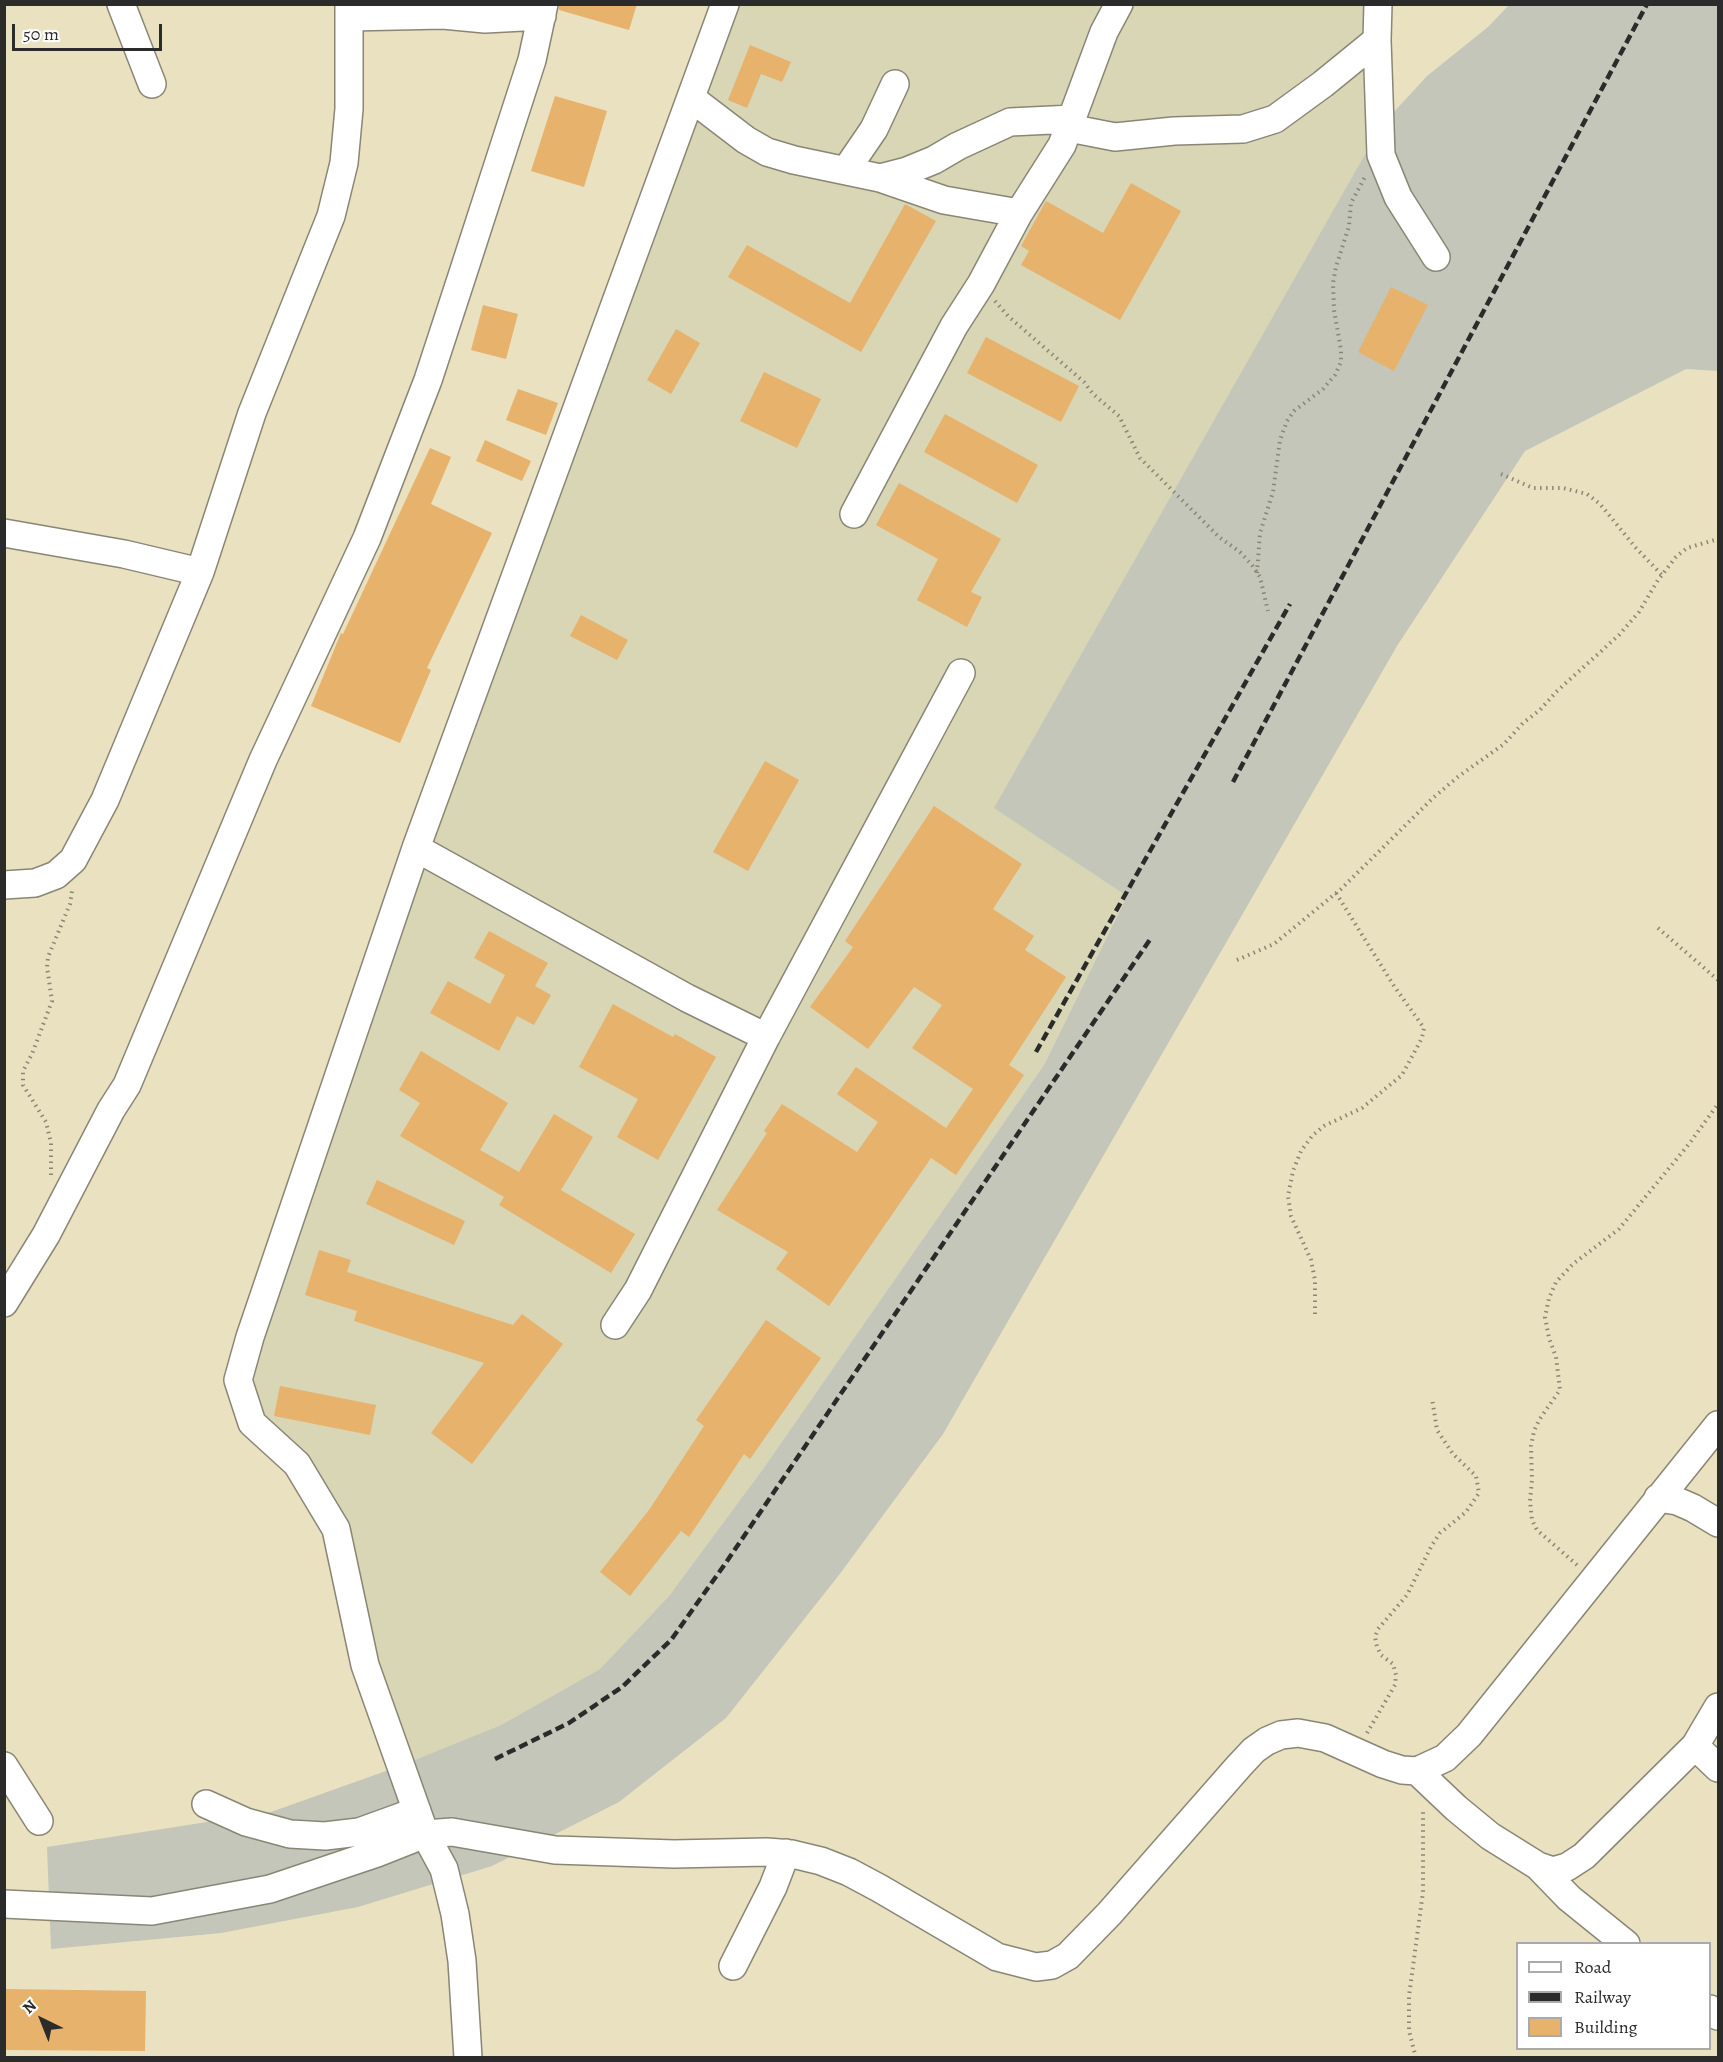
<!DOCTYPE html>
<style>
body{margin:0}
#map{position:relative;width:1723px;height:2062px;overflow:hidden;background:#eae1c0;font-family:Alegreya,serif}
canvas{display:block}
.frame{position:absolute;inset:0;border:6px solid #2b2b2b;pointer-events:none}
.legend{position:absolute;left:1516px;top:1942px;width:195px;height:108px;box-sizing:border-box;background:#fff;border:2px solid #aaa;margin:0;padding:8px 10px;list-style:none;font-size:18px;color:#2b2b2b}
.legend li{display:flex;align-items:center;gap:12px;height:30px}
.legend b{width:30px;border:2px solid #aaa}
.north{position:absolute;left:12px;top:1990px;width:60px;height:60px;-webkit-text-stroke:4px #fff;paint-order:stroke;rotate:317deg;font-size:16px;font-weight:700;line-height:24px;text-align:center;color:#2b2b2b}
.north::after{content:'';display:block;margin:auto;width:21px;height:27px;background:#2b2b2b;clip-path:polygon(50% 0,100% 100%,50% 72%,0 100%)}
.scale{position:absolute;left:12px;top:24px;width:150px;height:27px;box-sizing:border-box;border:3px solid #2b2b2b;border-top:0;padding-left:8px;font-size:18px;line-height:21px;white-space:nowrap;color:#2b2b2b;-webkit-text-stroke:4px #fff;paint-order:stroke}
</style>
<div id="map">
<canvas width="1723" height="2062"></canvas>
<div class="frame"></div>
<ul class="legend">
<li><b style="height:8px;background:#fff"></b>Road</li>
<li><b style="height:8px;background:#2b2b2b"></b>Railway</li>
<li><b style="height:16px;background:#e6b26c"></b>Building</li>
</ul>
<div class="north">N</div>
<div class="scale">50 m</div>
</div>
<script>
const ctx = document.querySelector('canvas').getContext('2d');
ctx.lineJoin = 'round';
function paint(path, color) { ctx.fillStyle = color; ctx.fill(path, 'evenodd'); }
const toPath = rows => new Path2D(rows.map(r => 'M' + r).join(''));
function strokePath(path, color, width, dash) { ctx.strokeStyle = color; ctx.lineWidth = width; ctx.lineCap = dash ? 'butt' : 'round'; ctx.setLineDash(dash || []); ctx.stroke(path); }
paint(toPath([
 [725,5,1378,5,1381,126,995,808,1127,895,1044,1065,763,1469,669,1596,600,1669,501,1725,400,1766,336,1529,252,1423,250,1337]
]), '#d8d6b5');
paint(toPath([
 [1509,5,1718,5,1718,371,1686,369,1525,451,1397,646,943,1434,839,1575,726,1718,619,1802,492,1866,358,1907,221,1933,51,1949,47,1847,271,1812,400,1766,501,1725,600,1669,669,1596,763,1469,1044,1065,1127,896,994,808,1381,126,1427,76,1488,27]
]), '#c3c6b9');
paint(toPath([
 [559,4,637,4,629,30,559,10],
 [750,45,791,62,782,82,761,74,747,108,728,100],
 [555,96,607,111,584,187,531,171],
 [1131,183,1181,211,1120,320,1021,265,1029,251,1021,246,1046,201,1103,233],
 [905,204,936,221,861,352,728,277,747,245,850,303],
 [1391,287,1428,305,1394,371,1358,352],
 [483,305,518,314,506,359,471,350],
 [676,329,700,343,671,394,647,380],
 [986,337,1079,386,1061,422,967,373],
 [764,372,821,399,797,448,740,421],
 [518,389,558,403,546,435,506,420],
 [945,414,1038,465,1017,503,924,452],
 [485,440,531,461,522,481,476,461],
 [430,448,451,457,431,504,492,533,427,668,431,670,400,743,311,706,341,633,343,634],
 [899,483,1001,539,971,592,982,597,967,627,917,600,938,559,876,525],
 [581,615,628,640,617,660,570,636],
 [765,761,799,780,748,871,713,852],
 [934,806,1022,864,993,909,1034,936,1025,950,1066,977,1009,1065,1024,1075,956,1175,931,1158,829,1306,776,1269,788,1252,717,1210,767,1133,764,1131,782,1104,857,1152,878,1122,837,1094,856,1067,946,1128,973,1089,912,1048,942,1005,914,987,868,1049,810,1007,853,947,845,941],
 [489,931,548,963,535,986,551,995,534,1025,517,1016,499,1051,430,1013,448,981,490,1004,505,975,474,958],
 [613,1004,673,1037,675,1034,716,1057,658,1160,617,1137,638,1099,579,1067],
 [421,1051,508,1103,480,1150,519,1172,554,1114,593,1137,561,1190,635,1234,611,1273,499,1205,504,1197,400,1136,420,1103,399,1090],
 [377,1180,465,1221,454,1245,366,1204],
 [319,1250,351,1260,347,1272,513,1325,522,1314,563,1344,472,1464,431,1433,484,1363,354,1321,357,1311,305,1295],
 [766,1320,821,1358,750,1459,744,1454,689,1537,681,1531,630,1596,600,1572,649,1510,704,1426,696,1420],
 [280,1386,376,1405,370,1435,274,1416],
 [4,1989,146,1991,145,2051,4,2050]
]), '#e6b26c');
const minor = toPath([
 [121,4,152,84],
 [1378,4,1377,40,1381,155,1398,197,1436,257],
 [350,17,443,15,485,19,542,16],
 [691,98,746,140,767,152,794,160,880,178,944,200,1019,213],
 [1069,128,1115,137,1174,131,1243,129,1275,119,1323,84,1377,40],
 [846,170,874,129,895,84],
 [880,178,907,171,934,160,958,146,1010,122,1073,119],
 [854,514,954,326,981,284,1019,213,1062,145,1104,32,1119,4],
 [4,533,124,554,200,572],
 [416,848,687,998,766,1037],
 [4,885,35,883,56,875,73,860,105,800,200,572,252,413,331,216,344,163,349,109,349,4],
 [4,1303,46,1235,111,1110,127,1085,263,760,367,538,428,380,464,270,532,60,544,4],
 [615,1325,638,1290,766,1037,961,673],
 [1658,1498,1677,1501,1693,1508,1718,1523],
 [1695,1746,1718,1768],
 [4,1766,39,1821],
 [1417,1771,1456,1808,1490,1836,1538,1866,1553,1871,1567,1867,1584,1856,1695,1746,1718,1707],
 [206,1804,246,1822,290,1834,325,1836,359,1832,417,1811],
 [1538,1866,1569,1898,1626,1944],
 [4,1904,152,1911,270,1889,377,1853,425,1834,452,1832,555,1850,674,1854,767,1852,792,1854,821,1861,849,1872,879,1888,997,1957,1036,1967,1052,1965,1068,1956,1109,1914,1239,1766,1254,1750,1267,1741,1281,1735,1298,1733,1325,1738,1383,1764,1402,1770,1417,1771,1445,1758,1469,1735,1718,1425],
 [733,1966,773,1887,786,1853],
 [1710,2009,1718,2016],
 [468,2058,462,1961,455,1914,444,1869,425,1834,365,1665,336,1529,297,1464,252,1423,238,1380,250,1337,416,848,725,4]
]);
strokePath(minor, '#8a8676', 30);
strokePath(toPath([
 [995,301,1008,316,1084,382,1093,394,1119,416,1140,458,1219,537,1240,552,1252,565,1260,577,1268,611],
 [1501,474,1533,488,1563,488,1587,494,1600,504,1636,548,1662,575],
 [1257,573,1260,533,1273,492,1280,440,1287,421,1294,411,1323,389,1335,375,1341,362,1341,350,1334,310,1333,283,1336,267,1349,226,1351,203,1366,175],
 [1658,928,1718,980],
 [1237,960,1274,944,1341,889,1434,797,1459,776,1504,744,1523,723,1540,710,1556,692,1619,635,1639,612,1658,580,1676,557,1687,548,1718,539],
 [51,1175,51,1143,46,1122,23,1085,23,1071,32,1054,52,1001,47,967,48,957,70,904,72,891],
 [1315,1314,1315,1280,1311,1260,1291,1216,1288,1196,1293,1171,1301,1151,1312,1136,1324,1126,1362,1108,1402,1075,1422,1038,1424,1028,1394,986,1336,893],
 [1577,1565,1537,1530,1532,1520,1530,1501,1532,1480,1531,1446,1534,1431,1539,1420,1560,1390,1556,1357,1549,1338,1545,1317,1549,1298,1556,1282,1573,1264,1619,1229,1689,1144,1718,1104],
 [1367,1733,1395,1685,1396,1675,1393,1664,1381,1655,1377,1647,1375,1637,1378,1629,1407,1595,1432,1545,1440,1533,1466,1512,1479,1493,1476,1476,1453,1454,1437,1430,1432,1398],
 [1416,2058,1409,2031,1409,1996,1423,1892,1423,1808]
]), '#8a8676', 4, [1.5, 4.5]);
strokePath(minor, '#fff', 27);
strokePath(toPath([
 [1233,782,1647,4],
 [1036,1052,1290,604],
 [495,1759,569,1723,622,1687,671,1640,725,1564,1151,938]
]), '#2b2b2b', 4.5, [9, 4.5]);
</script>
